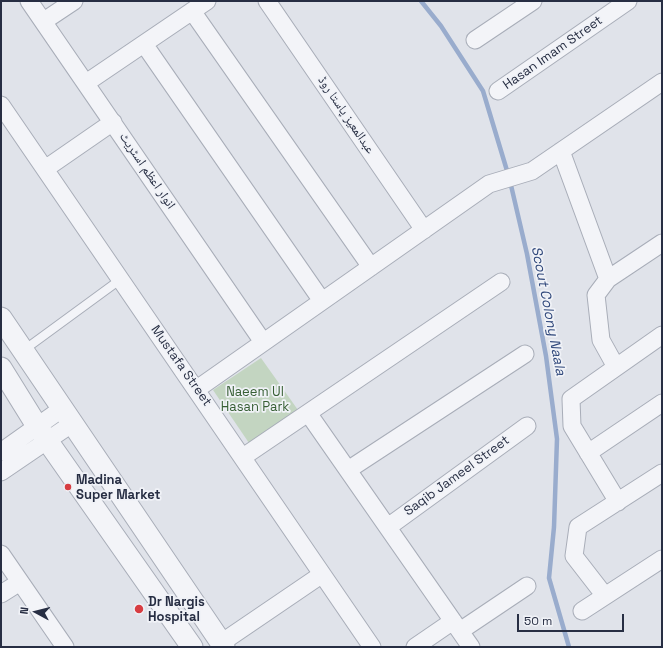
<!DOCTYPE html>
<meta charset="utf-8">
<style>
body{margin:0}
#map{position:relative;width:663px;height:648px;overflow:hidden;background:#e0e3ea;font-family:"Space Grotesk",sans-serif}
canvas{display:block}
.frame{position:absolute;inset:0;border:2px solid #272e43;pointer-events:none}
.north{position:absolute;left:16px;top:592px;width:40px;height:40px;-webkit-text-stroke:3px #f0f2f7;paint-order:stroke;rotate:277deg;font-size:11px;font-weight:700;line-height:16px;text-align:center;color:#272e43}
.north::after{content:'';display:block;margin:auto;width:14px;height:18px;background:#272e43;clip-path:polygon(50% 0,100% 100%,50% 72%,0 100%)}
.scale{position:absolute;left:517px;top:614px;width:107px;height:18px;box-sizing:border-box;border:2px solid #272e43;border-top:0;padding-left:5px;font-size:12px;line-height:14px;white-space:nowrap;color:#272e43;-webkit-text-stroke:3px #f0f2f7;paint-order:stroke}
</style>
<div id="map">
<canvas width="663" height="648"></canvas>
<div class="frame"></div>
<div class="north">N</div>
<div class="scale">50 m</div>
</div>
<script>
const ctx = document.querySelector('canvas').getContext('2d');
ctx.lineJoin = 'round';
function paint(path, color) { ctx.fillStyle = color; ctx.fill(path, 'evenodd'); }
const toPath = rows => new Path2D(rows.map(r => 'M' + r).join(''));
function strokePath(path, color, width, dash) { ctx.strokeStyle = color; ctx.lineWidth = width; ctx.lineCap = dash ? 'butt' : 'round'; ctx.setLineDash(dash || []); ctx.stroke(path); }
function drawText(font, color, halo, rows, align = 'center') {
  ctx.font = font + ' "Space Grotesk","Noto Naskh Arabic",sans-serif'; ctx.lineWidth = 3.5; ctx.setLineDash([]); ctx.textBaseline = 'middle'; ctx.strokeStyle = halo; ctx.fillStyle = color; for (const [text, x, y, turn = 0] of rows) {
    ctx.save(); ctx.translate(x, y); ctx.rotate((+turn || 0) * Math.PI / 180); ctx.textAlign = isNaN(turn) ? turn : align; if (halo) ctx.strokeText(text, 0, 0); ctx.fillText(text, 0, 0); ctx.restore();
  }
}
paint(toPath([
 [261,358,298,410,249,443,213,390]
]), '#c3d5c1');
strokePath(toPath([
 [421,1,441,26,483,91,508,174],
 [510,181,527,254,546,356,557,439,554,527,549,578,569,647]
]), '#99accd', 4.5);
const service = toPath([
 [24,350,121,279]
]);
const minor = toPath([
 [29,1,263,342],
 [267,1,424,230],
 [192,11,371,267],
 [44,21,74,1],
 [475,40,533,1],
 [144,44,322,301],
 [86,83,207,1],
 [498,91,628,1],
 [1,105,372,647],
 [561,151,608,279,662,243],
 [45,169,113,122],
 [608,279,596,295,601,340,616,367],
 [197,389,489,184,532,171,662,82],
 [308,413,471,647],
 [1,452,63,408],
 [588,453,662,403],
 [243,457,501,282],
 [348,470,525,354],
 [1,472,73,423],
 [618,502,572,426,571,399,662,335],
 [388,527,527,426],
 [1,554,65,647],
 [1,594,20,582],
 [605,596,574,556,578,527,662,473],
 [582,611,662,559],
 [460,631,527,586],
 [221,643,321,575],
 [415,647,453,621]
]);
const tertiary = toPath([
 [1,318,224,647],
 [1,368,37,426,192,647]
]);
strokePath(service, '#a8adb8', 10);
strokePath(minor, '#a8adb8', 19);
strokePath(tertiary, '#a8adb8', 23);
strokePath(service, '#f3f4f8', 8);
strokePath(minor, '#f3f4f8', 17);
strokePath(tertiary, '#f3f4f8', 21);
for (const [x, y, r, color] of [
 [68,487,4,"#d73d42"],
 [139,609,5,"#d73d42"]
]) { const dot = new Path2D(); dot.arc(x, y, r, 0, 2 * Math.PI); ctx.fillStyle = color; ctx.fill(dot); strokePath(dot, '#f0f2f7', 1.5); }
drawText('13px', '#272e43', '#f0f2f7', [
 ["Hasan Imam Street",553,53,-35],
 ["عبدالمعیز پاستا روڈ",346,115,56],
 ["انوار اعظم اسٹریٹ",147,171,56],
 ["Mustafa Street",181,366,55],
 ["Saqib Jameel Street",457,476,-36]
]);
drawText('13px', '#375f34', '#f0f2f7', [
 ["Naeem Ul",255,392],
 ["Hasan Park",255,407]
]);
drawText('bold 13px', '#272e43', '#f0f2f7', [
 ["Madina",76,480],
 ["Super Market",76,495],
 ["Dr Nargis",148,602],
 ["Hospital",148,617]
], 'left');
drawText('italic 14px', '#2f477a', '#f0f2f7', [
 ["Scout Colony Naala",548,311,79]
]);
</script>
